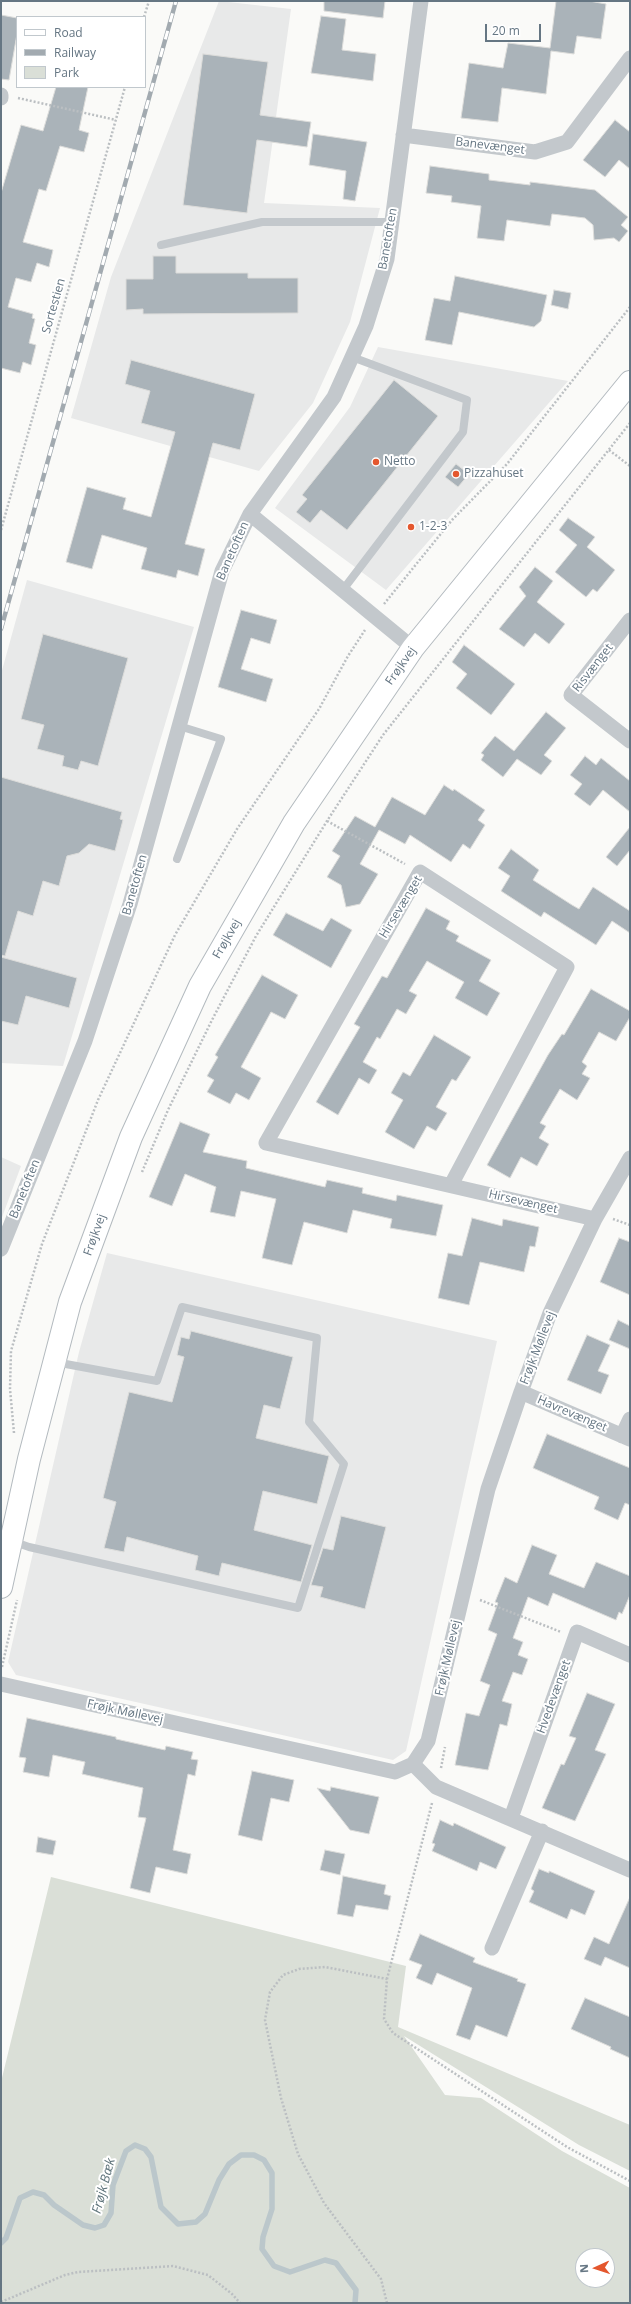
<!DOCTYPE html>
<meta charset="utf-8">
<style>
body{margin:0}
#map{position:relative;width:631px;height:2304px;overflow:hidden;background:#fafaf8;font-family:"Open Sans",sans-serif}
canvas{display:block}
.frame{position:absolute;inset:0;border:2px solid #657683;pointer-events:none}
.legend{position:absolute;left:16px;top:16px;width:130px;height:72px;box-sizing:border-box;background:#fff;border:1px solid #c1c8cd;margin:0;padding:5px 7px;list-style:none;font-size:12px;color:#657683}
.legend li{display:flex;align-items:center;gap:8px;height:20px}
.legend b{width:20px;border:1px solid #c1c8cd}
.north{position:absolute;left:575px;top:2248px;width:40px;height:40px;box-sizing:border-box;background:#fff;border:1px solid #c1c8cd;border-radius:50%;rotate:267deg;font-size:11px;font-weight:700;line-height:16px;text-align:center;color:#657683}
.north::after{content:'';display:block;margin:auto;width:14px;height:18px;background:#e4572e;clip-path:polygon(50% 0,100% 100%,50% 72%,0 100%)}
.scale{position:absolute;left:485px;top:24px;width:56px;height:18px;box-sizing:border-box;border:2px solid #657683;border-top:0;padding-left:5px;font-size:12px;line-height:14px;white-space:nowrap;color:#657683;-webkit-text-stroke:3px #fff;paint-order:stroke}
</style>
<div id="map">
<canvas width="631" height="2304"></canvas>
<div class="frame"></div>
<ul class="legend">
<li><b style="height:5px;background:#fff"></b>Road</li>
<li><b style="height:5px;background:#a2aab0"></b>Railway</li>
<li><b style="height:11px;background:#dadfd7"></b>Park</li>
</ul>
<div class="north">N</div>
<div class="scale">20 m</div>
</div>
<script>
const ctx = document.querySelector('canvas').getContext('2d');
ctx.lineJoin = 'round';
function paint(path, color) { ctx.fillStyle = color; ctx.fill(path, 'evenodd'); }
const toPath = rows => new Path2D(rows.map(r => 'M' + r).join(''));
function strokePath(path, color, width, dash) { ctx.strokeStyle = color; ctx.lineWidth = width; ctx.lineCap = dash ? 'butt' : 'round'; ctx.setLineDash(dash || []); ctx.stroke(path); }
function drawText(font, color, halo, rows, align = 'center') {
  ctx.font = font + ' "Open Sans",sans-serif'; ctx.lineWidth = 4; ctx.setLineDash([]); ctx.textBaseline = 'middle'; ctx.strokeStyle = halo; ctx.fillStyle = color; for (const [text, x, y, turn = 0] of rows) {
    ctx.save(); ctx.translate(x, y); ctx.rotate((+turn || 0) * Math.PI / 180); ctx.textAlign = isNaN(turn) ? turn : align; if (halo) ctx.strokeText(text, 0, 0); ctx.fillText(text, 0, 0); ctx.restore();
  }
}
paint(toPath([
 [219,1,291,9,264,203,380,208,350,322,313,403,259,471,71,418,111,277],
 [378,347,568,381,386,590,275,508,350,407],
 [27,580,194,627,63,1066,1,1063,1,674],
 [1,1157,21,1166,1,1220],
 [107,1253,497,1341,406,1751,393,1760,16,1675,8,1662,79,1352]
]), '#e8e9e9');
paint(toPath([
 [51,1877,406,1966,398,2027,630,2125,630,2171,579,2145,404,2036,445,2095,481,2098,562,2151,630,2188,630,2303,1,2303,1,2082],
 [583,2256,607,2256,607,2280,583,2280]
]), '#dadfd7');
strokePath(toPath([
 [1,2243,6,2238,20,2198,33,2192,44,2195,54,2205,83,2225,95,2228,104,2225,111,2213,113,2185,126,2151,135,2145,145,2149,151,2157,161,2207,178,2224,196,2222,205,2214,219,2180,229,2164,241,2155,254,2155,264,2160,272,2173,272,2209,263,2237,262,2249,274,2266,290,2272,325,2260,336,2263,356,2290,355,2303]
]), '#bbc7cb', 5.5);
const building = toPath([
 [324,1,385,1,383,18,324,11,324,1],
 [556,1,589,1,606,4,601,39,577,36,574,54,551,51,546,94,502,88,498,122,461,118,469,63,503,68,508,43,550,48,556,1],
 [1,15,17,18,17,34,9,80,1,79,1,15],
 [321,16,346,19,342,50,376,54,373,81,311,73,321,16],
 [203,54,268,62,260,115,311,122,307,147,257,140,247,213,183,205,203,54],
 [56,87,88,87,79,130,89,133,84,152,60,146,46,191,39,189,23,242,53,250,49,267,37,263,31,282,16,278,8,307,33,314,32,318,35,319,29,343,36,345,31,365,23,362,20,373,1,368,1,193,21,125,43,131,56,87],
 [615,120,630,132,630,169,619,160,605,177,583,160,615,120],
 [313,134,367,142,355,201,343,199,346,171,309,165,313,134],
 [430,166,489,174,489,180,530,185,530,182,595,190,628,217,621,225,628,231,619,242,614,238,594,240,593,225,585,218,552,214,550,226,507,220,504,241,477,238,481,206,451,202,452,196,426,193,430,166],
 [153,256,176,256,176,273,248,273,248,278,298,278,298,313,143,314,143,309,126,310,126,279,153,279,153,256],
 [455,276,547,295,541,321,534,327,459,312,452,345,425,340,434,298,450,301,455,276],
 [554,290,571,293,568,309,551,305,554,290],
 [131,360,255,394,240,450,213,443,185,544,205,549,198,576,178,570,176,578,141,569,147,548,102,535,92,569,66,562,87,487,126,498,123,509,151,517,175,432,141,423,150,391,125,384,131,360],
 [394,380,438,416,347,530,321,510,310,523,296,512,307,499,302,495,394,380],
 [456,464,469,474,458,487,445,477,456,464],
 [568,518,595,537,587,547,615,570,597,592,593,589,586,597,555,572,577,545,559,530,568,518],
 [535,567,553,581,537,602,565,624,549,644,535,633,524,647,499,629,526,596,519,587,535,567],
 [241,610,277,620,270,644,251,638,241,669,273,679,266,702,218,687,241,610],
 [43,634,128,658,98,766,81,761,78,770,62,766,64,756,37,749,44,725,21,719,43,634],
 [464,645,515,684,491,715,456,688,467,674,452,662,464,645],
 [546,712,566,728,544,755,552,761,541,775,517,759,503,777,481,760,484,755,481,753,495,736,514,751,546,712],
 [585,756,596,765,601,758,630,781,630,812,603,790,590,806,574,794,582,784,570,775,585,756],
 [1,777,122,812,120,819,123,820,115,851,89,844,79,853,67,856,59,886,43,881,33,916,18,911,5,956,1,955,1,777],
 [444,785,453,791,454,789,485,810,478,820,485,825,470,849,463,844,451,862,410,835,405,844,379,830,360,864,378,874,360,904,346,907,341,885,327,877,340,856,332,851,355,816,375,827,392,797,425,815,444,785],
 [630,827,630,850,617,866,606,857,630,827],
 [511,849,539,870,533,880,572,905,579,909,593,887,630,911,630,933,612,921,596,945,544,912,541,917,501,891,510,876,498,868,511,849],
 [426,908,450,921,446,929,459,936,456,941,491,960,479,981,500,993,487,1016,455,998,464,982,427,961,409,991,417,995,406,1014,397,1009,380,1039,377,1037,363,1062,377,1070,369,1084,359,1078,338,1115,316,1102,360,1027,354,1024,382,976,387,978,426,908],
 [286,913,323,931,331,918,352,930,331,968,273,935,286,913],
 [1,957,77,978,69,1008,26,996,18,1025,1,1021,1,957],
 [262,975,298,995,285,1019,271,1012,241,1067,261,1078,249,1100,236,1093,230,1104,207,1092,214,1080,207,1076,218,1057,215,1055,262,975],
 [591,989,630,1011,630,1017,616,1041,599,1032,582,1062,587,1066,582,1074,590,1078,577,1100,560,1089,540,1123,546,1126,539,1138,549,1144,537,1166,521,1157,510,1178,487,1165,548,1055,562,1034,564,1035,591,989],
 [434,1035,471,1057,456,1081,452,1079,436,1107,447,1113,436,1131,427,1126,414,1149,385,1132,403,1100,391,1093,403,1072,410,1076,434,1035],
 [180,1122,210,1134,203,1152,247,1161,246,1168,325,1187,327,1180,363,1188,362,1193,396,1201,397,1195,443,1205,436,1236,390,1228,392,1219,353,1210,347,1233,304,1222,292,1265,262,1258,276,1199,241,1191,235,1217,210,1212,216,1187,185,1174,172,1206,149,1197,180,1122],
 [472,1218,502,1226,503,1219,539,1227,535,1247,530,1246,524,1272,480,1262,469,1305,438,1298,448,1253,462,1256,472,1218],
 [619,1238,630,1242,630,1295,600,1282,619,1238],
 [618,1320,630,1326,630,1349,609,1340,618,1320],
 [191,1331,293,1357,280,1409,264,1405,256,1438,329,1456,317,1504,263,1491,254,1530,312,1545,301,1582,222,1563,219,1576,195,1570,198,1556,127,1537,124,1552,104,1548,116,1502,103,1498,129,1392,172,1402,184,1357,177,1355,181,1337,189,1339,191,1331],
 [587,1335,610,1345,598,1371,609,1375,601,1394,567,1380,587,1335],
 [547,1434,630,1468,630,1505,625,1503,618,1520,594,1509,599,1497,533,1468,547,1434],
 [341,1516,386,1527,365,1609,320,1597,323,1587,311,1585,323,1548,333,1550,341,1516],
 [532,1545,557,1555,549,1574,584,1588,596,1562,630,1576,630,1595,622,1614,619,1612,616,1620,553,1593,548,1606,528,1597,513,1638,523,1642,518,1655,528,1659,522,1675,513,1672,502,1701,512,1704,507,1726,500,1724,488,1770,455,1765,466,1713,479,1716,490,1685,480,1681,497,1634,488,1630,498,1603,495,1602,505,1577,517,1583,532,1545],
 [587,1693,615,1704,595,1750,606,1754,575,1821,542,1808,561,1764,564,1765,576,1738,569,1736,587,1693],
 [27,1718,116,1737,116,1739,165,1750,166,1746,193,1752,191,1759,198,1760,195,1776,188,1774,173,1850,191,1854,187,1874,156,1867,150,1893,130,1888,146,1818,138,1817,143,1788,82,1774,85,1762,53,1755,49,1777,23,1772,26,1758,19,1757,27,1718],
 [252,1771,294,1780,289,1802,271,1798,262,1841,238,1835,252,1771],
 [331,1787,379,1797,369,1834,350,1830,317,1788,330,1791,331,1787],
 [440,1820,453,1826,454,1823,506,1847,496,1869,480,1862,477,1871,432,1851,435,1844,432,1843,440,1820],
 [38,1837,56,1841,53,1855,36,1852,38,1837],
 [325,1850,345,1854,340,1875,320,1870,325,1850],
 [539,1869,549,1873,549,1871,595,1891,585,1915,571,1909,567,1919,529,1902,534,1891,531,1889,539,1869],
 [343,1876,386,1885,384,1894,391,1896,388,1910,356,1905,353,1917,337,1914,343,1876],
 [630,1897,630,1968,605,1957,601,1966,584,1959,594,1937,609,1944,630,1897],
 [420,1934,475,1958,473,1962,518,1979,517,1981,526,1984,507,2037,476,2025,470,2040,456,2035,472,1988,437,1973,432,1985,416,1978,422,1965,409,1960,420,1934],
 [585,1998,630,2017,630,2058,610,2049,611,2047,571,2029,585,1998]
]);
paint(building, '#aab3b9');
strokePath(building, '#dcdcda', 1);
const secondary = toPath([
 [1,1587,29,1459,70,1302,131,1137,200,986,294,823,413,648,630,382]
]);
strokePath(secondary, '#b3babf', 24);
strokePath(toPath([
 [144,17,149,1],
 [18,98,116,120],
 [609,450,630,466],
 [1,530,125,87],
 [384,604,452,520,507,464,630,307],
 [327,821,405,864],
 [142,1172,168,1110,212,1020,256,936,327,821,383,735,630,423],
 [613,1219,630,1225],
 [14,1433,10,1389,11,1351,42,1244,98,1100,175,935,237,829,319,709,348,656,365,630],
 [480,1600,561,1632],
 [2,1667,17,1600],
 [441,1768,445,1747],
 [432,1803,387,1979,384,2019,393,2033,567,2147,630,2181],
 [1,2302,65,2275,78,2272,173,2266,208,2275,232,2294,240,2303],
 [387,2303,381,2279,324,2203,298,2154,281,2098,265,2020,270,1992,283,1975,299,1969,325,1967,387,1979]
]), '#bbbfc2', 2.5, [2, 2]);
strokePath(toPath([
 [161,245,262,222,391,222],
 [342,591,463,432,467,400,352,357],
 [177,859,221,739,179,726],
 [12,1541,29,1547,298,1608,344,1464,309,1422,317,1338,182,1307,157,1381,55,1362]
]), '#c3c8cc', 8);
strokePath(toPath([
 [1,95,1,98],
 [403,135,535,152,567,142,630,58],
 [250,514,413,648],
 [630,620,571,695,630,741],
 [451,1185,567,967,420,872,266,1143,595,1219],
 [1,1249,85,1041,130,904,222,571,250,514,334,397,366,326,387,259,421,1],
 [521,1392,630,1439],
 [622,1436,630,1419],
 [1,1684,395,1772,413,1764,428,1741,488,1489,521,1392,550,1313,595,1219,630,1158],
 [413,1764,436,1787,630,1870],
 [511,1818,577,1632,630,1655],
 [492,1948,542,1831]
]), '#c3c8cc', 15);
strokePath(secondary, '#fff', 22);
const rail = toPath([
 [1,629,176,1]
]);
strokePath(rail, '#a2aab0', 4.5);
strokePath(rail, '#fff', 3, [9]);
for (const [x, y, r, color] of [
 [376,462,4,"#e4572e"],
 [456,474,4,"#e4572e"],
 [411,527,4,"#e4572e"]
]) { const dot = new Path2D(); dot.arc(x, y, r, 0, 2 * Math.PI); ctx.fillStyle = color; ctx.fill(dot); strokePath(dot, '#fff', 1.5); }
drawText('12px', '#657683', '#fff', [
 ["Banevænget",490,146,7],
 ["Banetoften",388,239,-80],
 ["Sortestien",54,306,-74],
 ["Banetoften",233,551,-66],
 ["Frøjkvej",401,666,-55],
 ["Risvænget",593,668,-52],
 ["Banetoften",135,885,-74],
 ["Hirsevænget",401,907,-59],
 ["Frøjkvej",227,939,-60],
 ["Banetoften",25,1189,-68],
 ["Hirsevænget",523,1202,13],
 ["Frøjkvej",95,1235,-70],
 ["Frøjk Møllevej",538,1348,-69],
 ["Havrevænget",572,1414,23],
 ["Frøjk Møllevej",448,1658,-77],
 ["Hvedevænget",554,1697,-70],
 ["Frøjk Møllevej",125,1712,12]
]);
drawText('12px', '#657683', '#fff', [
 ["Netto",384,462],
 ["Pizzahuset",464,474],
 ["1-2-3",419,527]
], 'left');
drawText('italic 13px', '#60757c', '#fff', [
 ["Frøjk Bæk",104,2186,-75]
]);
</script>
